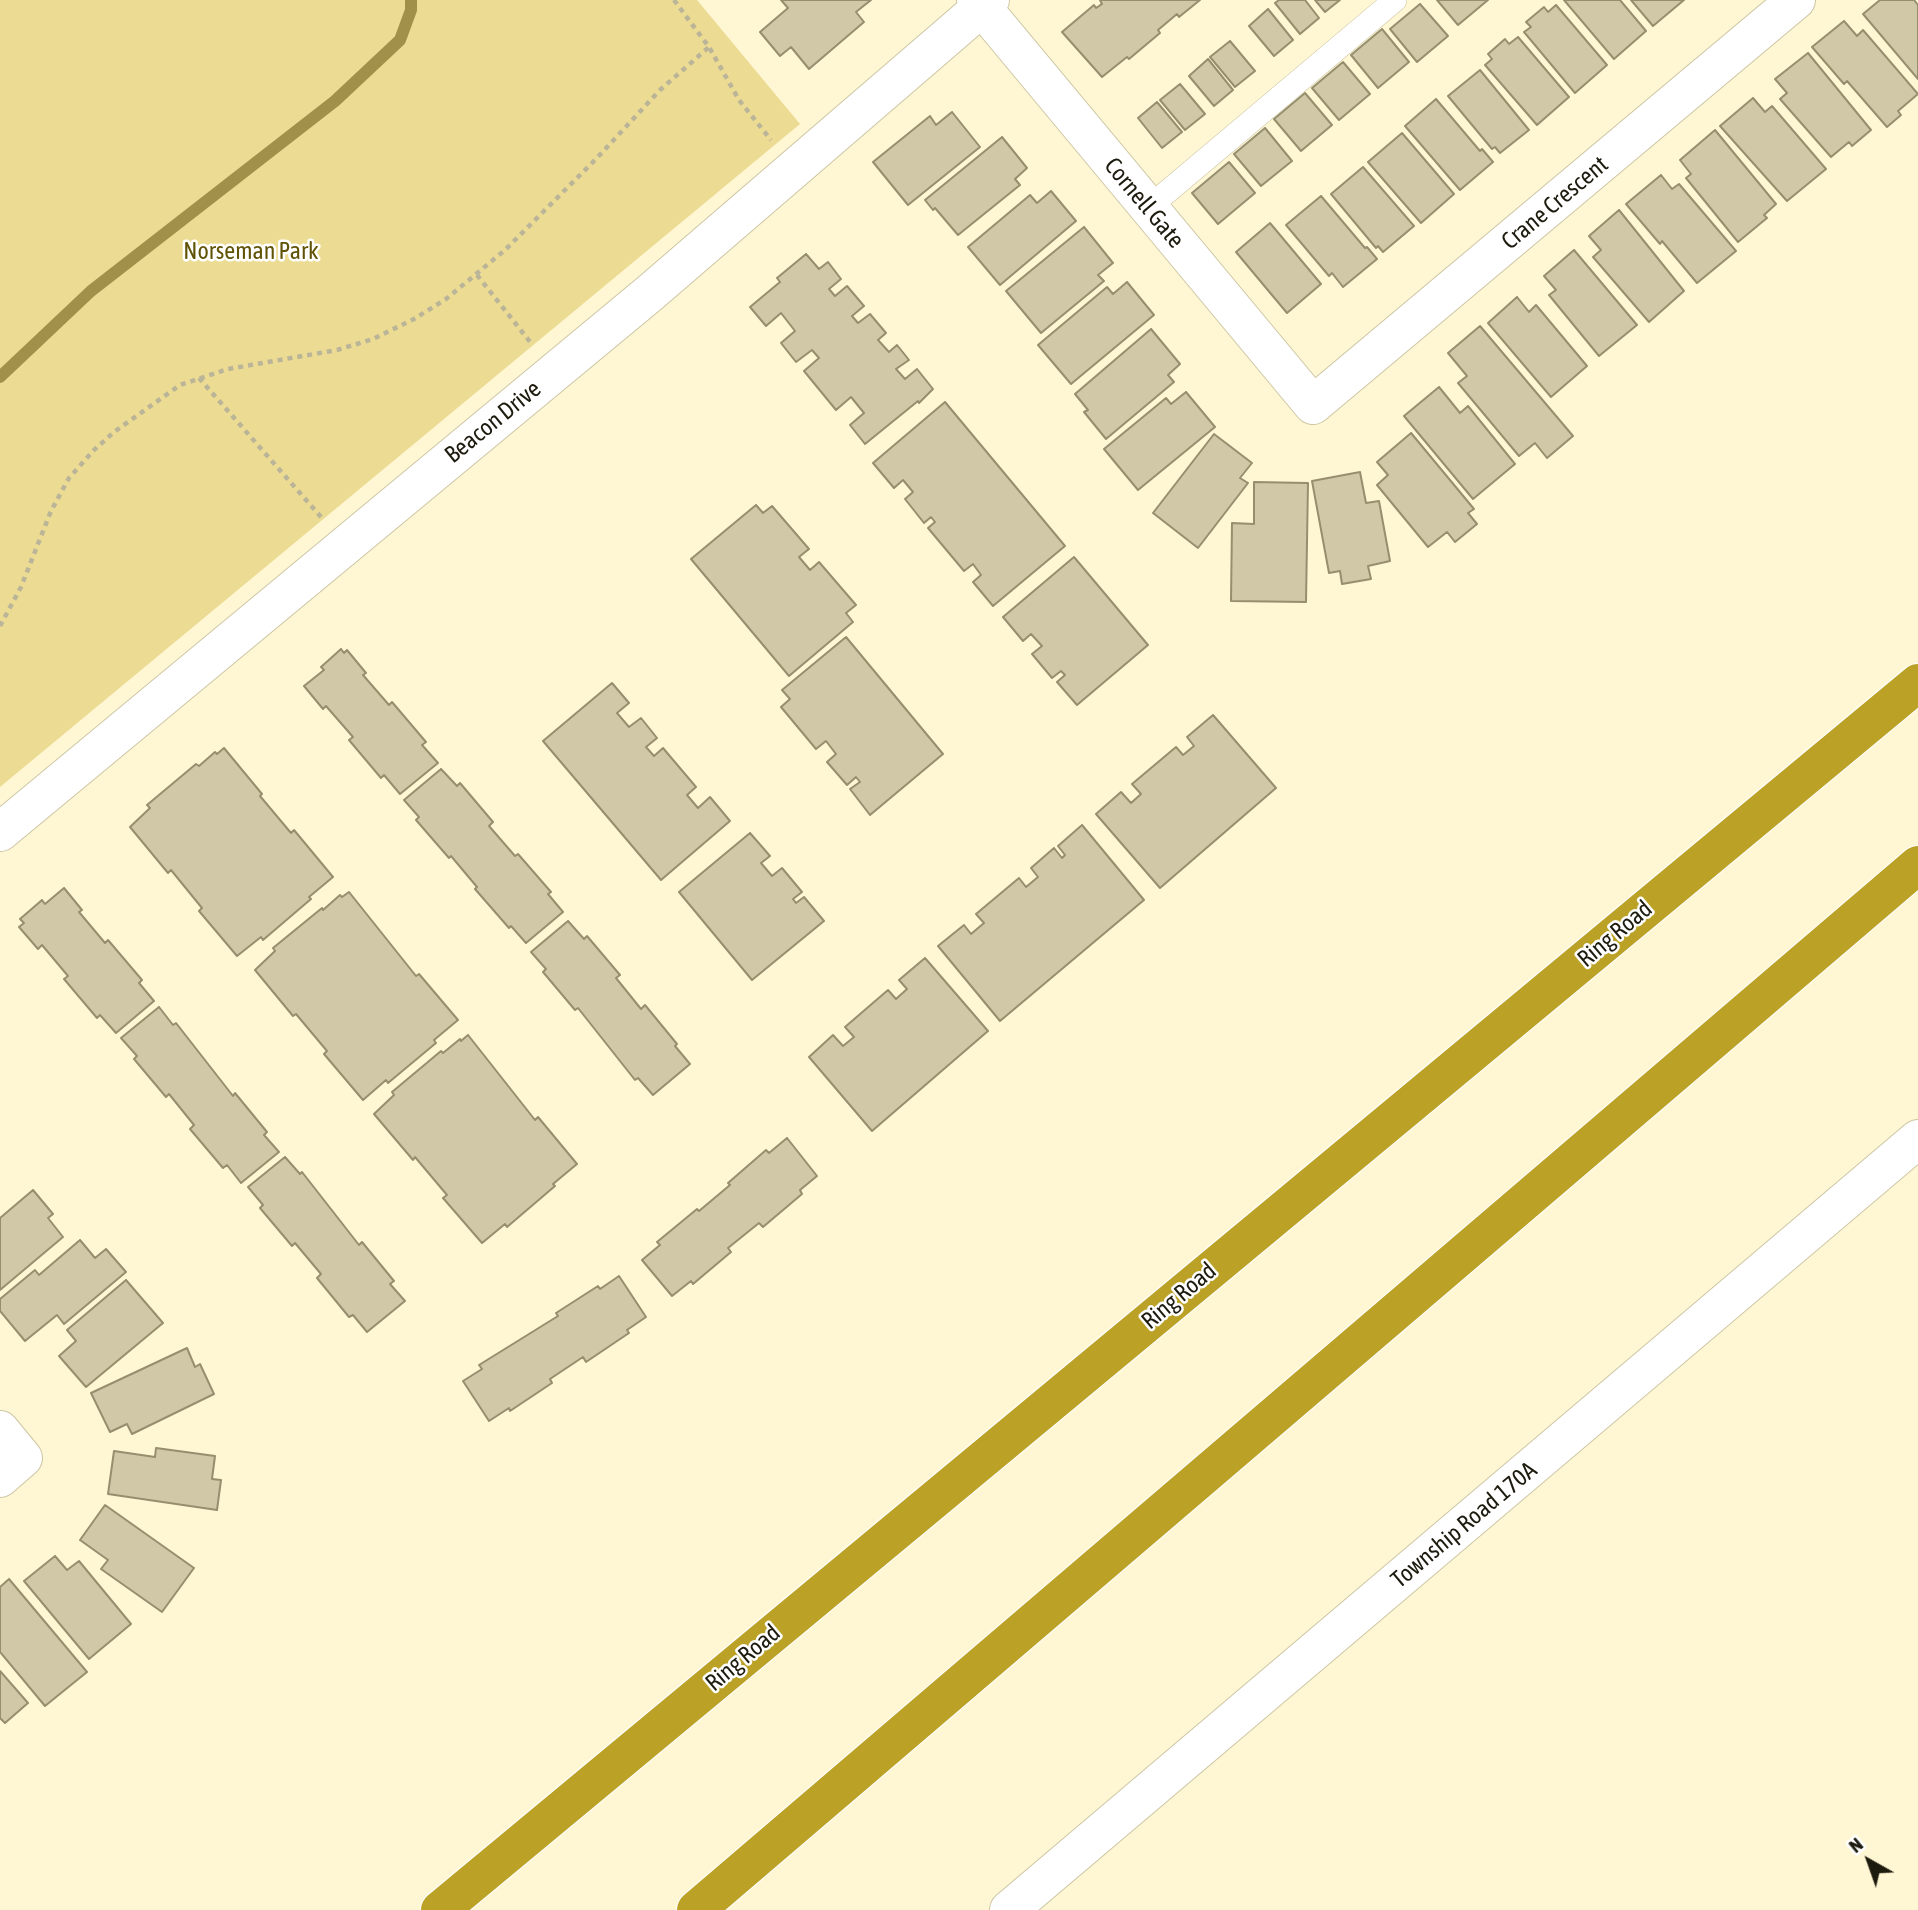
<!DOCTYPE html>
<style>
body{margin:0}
#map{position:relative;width:1918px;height:1910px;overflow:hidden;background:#fff7d4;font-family:"Asap Condensed",sans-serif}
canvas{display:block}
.north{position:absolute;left:1834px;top:1826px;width:70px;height:70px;-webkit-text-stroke:5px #fff;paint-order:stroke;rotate:320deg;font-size:19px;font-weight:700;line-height:28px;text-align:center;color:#1d1a0e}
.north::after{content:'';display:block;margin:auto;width:24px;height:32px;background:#1d1a0e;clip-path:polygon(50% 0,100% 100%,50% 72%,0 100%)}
</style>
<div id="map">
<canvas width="1918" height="1910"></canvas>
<div class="north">N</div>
</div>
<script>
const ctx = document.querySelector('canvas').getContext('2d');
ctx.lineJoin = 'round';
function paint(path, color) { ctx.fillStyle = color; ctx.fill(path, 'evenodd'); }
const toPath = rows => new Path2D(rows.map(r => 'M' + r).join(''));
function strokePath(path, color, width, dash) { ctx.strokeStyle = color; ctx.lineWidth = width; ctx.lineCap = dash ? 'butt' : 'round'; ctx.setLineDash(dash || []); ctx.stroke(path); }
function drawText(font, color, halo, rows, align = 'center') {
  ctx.font = font + ' "Asap Condensed",sans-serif'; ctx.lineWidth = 5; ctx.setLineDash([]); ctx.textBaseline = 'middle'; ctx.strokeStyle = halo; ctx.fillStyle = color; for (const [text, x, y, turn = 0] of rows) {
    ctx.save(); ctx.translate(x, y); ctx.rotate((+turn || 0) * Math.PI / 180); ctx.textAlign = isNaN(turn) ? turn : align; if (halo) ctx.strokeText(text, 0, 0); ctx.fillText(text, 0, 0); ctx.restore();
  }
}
paint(toPath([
 [0,0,697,0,800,124,0,787]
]), '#ecdb92');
strokePath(toPath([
 [0,377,91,291,335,101,400,40,411,10,411,0]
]), '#a0904a', 12);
const building = toPath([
 [781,0,871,0,856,12,864,22,809,69,791,47,780,56,760,32,788,8,781,0],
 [1200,0,1179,17,1177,14,1158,30,1160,33,1129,59,1127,57,1102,77,1062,32,1094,5,1096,8,1102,4,1100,0,1200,0],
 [1279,0,1305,0,1319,18,1300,34,1275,3,1279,0],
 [1315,0,1340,0,1325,12,1315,0],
 [1437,0,1488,0,1458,25,1437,0],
 [1564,0,1620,0,1646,31,1614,59,1564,0],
 [1631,0,1684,0,1653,26,1631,0],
 [1880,0,1914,0,1918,5,1918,79,1863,14,1880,0],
 [1420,4,1448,36,1417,62,1390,29,1420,4],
 [1556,5,1607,65,1575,93,1524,32,1531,27,1526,22,1544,7,1548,12,1556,5],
 [1268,9,1293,40,1274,56,1249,26,1268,9],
 [1844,21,1857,36,1863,30,1918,94,1898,111,1901,115,1887,127,1847,81,1844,84,1812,47,1844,21],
 [1382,29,1409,62,1378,88,1351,55,1382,29],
 [1518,37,1569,97,1537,125,1485,65,1492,59,1488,54,1505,39,1509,44,1518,37],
 [1230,41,1255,71,1235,87,1210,57,1230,41],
 [1808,53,1871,130,1852,146,1849,142,1831,157,1780,99,1787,93,1775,79,1808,53],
 [1208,59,1233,90,1214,106,1189,76,1208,59],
 [1343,62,1370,94,1339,120,1312,88,1343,62],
 [1480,70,1529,130,1500,153,1495,147,1492,149,1448,96,1480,70],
 [1180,84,1205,114,1185,130,1160,100,1180,84],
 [1305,93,1332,125,1301,151,1274,119,1305,93],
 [1753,98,1765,112,1772,106,1826,169,1787,201,1720,126,1753,98],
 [1436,99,1480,151,1482,149,1493,162,1460,190,1405,126,1436,99],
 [1157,102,1182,132,1162,148,1138,118,1157,102],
 [952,112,980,147,908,205,873,162,930,116,936,125,952,112],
 [1265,128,1292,161,1261,186,1234,154,1265,128],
 [1715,130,1776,204,1764,215,1767,218,1738,242,1686,178,1691,174,1680,160,1715,130],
 [1402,133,1454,194,1421,223,1368,162,1402,133],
 [1002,137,1027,168,1015,179,1020,185,958,235,935,208,933,210,925,200,1002,137],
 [1229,162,1255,193,1218,224,1192,193,1229,162],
 [1363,167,1414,226,1383,252,1378,246,1376,248,1331,194,1363,167],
 [1661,175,1672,189,1679,184,1736,251,1697,283,1662,241,1660,244,1626,204,1661,175],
 [1051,191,1076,221,1000,285,968,247,1030,195,1037,203,1051,191],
 [1321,196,1365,248,1367,247,1377,259,1343,287,1332,273,1329,276,1286,225,1321,196],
 [1619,210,1684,291,1649,322,1593,257,1601,250,1589,236,1619,210],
 [1270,223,1321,284,1287,313,1236,252,1270,223],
 [1084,227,1113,263,1098,275,1104,281,1041,333,1006,291,1084,227],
 [1574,250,1637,325,1599,356,1549,295,1556,290,1544,276,1574,250],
 [806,254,819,269,828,262,841,279,829,289,835,296,847,286,864,306,852,316,858,323,870,314,886,333,878,340,889,352,897,345,909,360,896,369,905,379,917,369,933,389,919,403,918,401,865,444,850,425,864,413,851,397,836,410,804,371,819,358,812,350,796,362,781,343,795,331,781,313,766,326,750,307,780,282,777,278,806,254],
 [1127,282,1154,315,1071,384,1038,345,1107,287,1113,294,1127,282],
 [1517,297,1529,312,1536,305,1587,366,1551,397,1488,323,1517,297],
 [1480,326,1573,436,1547,458,1535,443,1519,456,1458,383,1467,376,1448,353,1480,326],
 [1151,329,1180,364,1168,375,1174,382,1106,439,1084,412,1088,410,1075,394,1151,329],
 [1439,387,1460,413,1468,406,1515,464,1473,499,1404,416,1439,387],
 [1186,392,1215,427,1138,490,1104,449,1166,398,1171,404,1186,392],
 [945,402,1065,546,993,606,973,582,981,575,973,564,964,571,928,528,935,522,931,517,924,523,905,499,913,492,903,480,894,488,873,463,945,402],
 [1411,433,1474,509,1468,513,1477,524,1455,542,1447,532,1428,547,1377,485,1388,475,1377,462,1411,433],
 [1214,434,1252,463,1240,478,1248,483,1198,548,1153,513,1214,434],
 [1360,472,1366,503,1379,501,1390,561,1368,566,1371,579,1342,584,1340,571,1329,573,1312,481,1360,472],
 [1254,482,1308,483,1306,602,1231,601,1232,523,1254,524,1254,482],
 [756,505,763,513,772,506,809,549,799,557,810,570,819,562,856,605,846,613,853,622,789,676,691,559,756,505],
 [1074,557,1148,645,1077,705,1057,682,1065,675,1061,671,1052,678,1032,654,1042,646,1031,634,1023,641,1003,617,1074,557],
 [846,637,943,754,870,815,850,789,860,782,856,777,847,785,827,762,836,754,826,741,816,749,781,707,790,699,782,690,846,637],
 [341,649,344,653,347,650,366,673,363,675,389,705,392,702,426,742,422,745,438,763,400,794,384,775,381,778,349,740,353,737,326,706,323,709,304,686,324,670,321,667,341,649],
 [612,683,629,703,617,713,629,727,641,718,657,738,646,747,654,756,663,748,696,787,687,795,698,808,710,797,730,821,661,880,543,741,612,683],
 [1213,715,1276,788,1160,888,1096,814,1121,792,1131,803,1141,794,1132,784,1176,747,1183,755,1194,746,1187,737,1213,715],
 [224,748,262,794,260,796,291,833,294,830,333,877,309,897,311,899,263,940,261,937,237,956,199,911,202,908,171,870,168,873,130,827,150,808,147,805,196,764,199,766,215,752,217,754,224,748],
 [441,769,457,786,460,783,493,822,489,826,515,856,518,854,551,892,548,894,563,912,526,943,511,926,509,928,475,889,477,887,451,856,449,858,416,820,419,817,404,800,441,769],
 [1082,825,1144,900,1000,1021,938,946,964,925,971,934,984,923,976,914,1019,878,1026,887,1038,877,1031,868,1054,848,1062,858,1065,855,1058,846,1082,825],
 [750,833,770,856,761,863,772,876,782,868,802,892,793,899,796,903,804,897,824,921,752,980,679,892,750,833],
 [64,888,82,910,79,912,105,943,108,940,142,980,139,983,154,1001,116,1033,100,1015,97,1018,64,979,68,976,42,945,38,949,19,927,24,923,20,919,42,900,45,904,64,888],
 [349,892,416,976,419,974,458,1020,434,1040,436,1043,388,1083,386,1080,363,1100,324,1054,327,1051,296,1014,293,1016,255,970,275,951,273,948,322,908,323,910,340,895,342,897,349,892],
 [568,921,584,939,587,936,620,975,616,978,641,1009,645,1005,677,1044,675,1046,690,1064,653,1095,638,1078,635,1080,578,1008,575,1010,543,972,546,969,531,952,568,921],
 [925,958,988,1031,872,1131,809,1057,833,1035,843,1046,854,1037,845,1027,888,990,896,999,907,989,899,980,925,958],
 [159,1007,173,1025,176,1023,233,1096,235,1093,267,1132,264,1135,279,1152,241,1183,227,1165,223,1168,190,1129,194,1125,169,1094,166,1097,134,1059,137,1056,121,1038,159,1007],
 [468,1035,535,1120,538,1117,577,1164,553,1184,555,1186,507,1227,505,1224,482,1243,443,1198,447,1195,415,1157,413,1160,374,1114,394,1095,392,1092,441,1051,443,1053,460,1039,461,1041,468,1035],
 [787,1138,817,1176,800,1190,802,1194,763,1227,759,1223,728,1248,731,1252,693,1284,691,1281,672,1296,642,1260,660,1245,657,1242,697,1209,699,1211,730,1185,728,1183,766,1150,769,1153,787,1138],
 [285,1157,300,1174,302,1172,359,1245,362,1242,394,1281,390,1284,405,1301,367,1332,353,1315,349,1317,317,1278,321,1274,295,1243,292,1246,260,1208,263,1205,248,1187,285,1157],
 [33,1190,53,1214,48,1218,63,1237,0,1290,0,1218,33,1190],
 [80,1240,95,1258,106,1249,126,1272,64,1324,57,1315,25,1341,0,1311,0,1299,35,1270,39,1275,80,1240],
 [619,1276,646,1317,627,1330,629,1333,586,1362,583,1357,550,1379,552,1383,510,1411,509,1408,489,1421,463,1381,482,1369,479,1365,558,1316,556,1313,598,1286,600,1289,619,1276],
 [126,1280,163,1323,86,1387,59,1356,76,1341,67,1330,126,1280],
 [187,1348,195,1367,200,1364,214,1394,132,1434,127,1424,110,1432,91,1393,187,1348],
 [156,1448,215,1456,212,1479,221,1480,217,1510,108,1494,114,1451,155,1457,156,1448],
 [105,1505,194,1568,162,1612,101,1569,108,1560,80,1540,105,1505],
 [55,1556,67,1570,79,1561,131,1624,89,1659,24,1581,55,1556],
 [9,1579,87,1672,45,1706,0,1652,0,1587,9,1579],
 [0,1671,28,1703,5,1723,0,1718,0,1671]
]);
paint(building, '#d0c8a7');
strokePath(building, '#968f6f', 2);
const lane = toPath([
 [1148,208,1395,0]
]);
const street = toPath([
 [976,0,1313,405,1796,0],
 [0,832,650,293,990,0],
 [0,1430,23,1458,0,1478],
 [1009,1910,1918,1139]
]);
const highway = toPath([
 [440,1910,1918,683],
 [696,1910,1918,865]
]);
strokePath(lane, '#cdc6a4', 24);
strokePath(street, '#cdc6a4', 40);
strokePath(highway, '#fff', 40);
strokePath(toPath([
 [674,0,709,47,739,100,771,140],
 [477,275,531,343],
 [199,378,321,517],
 [0,626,21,587,51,511,69,478,94,450,114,432,180,385,228,369,337,350,373,339,414,319,446,299,505,250,596,159,660,90,709,47]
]), '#bab498', 4.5, [5, 5]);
strokePath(lane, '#fff', 23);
strokePath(street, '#fff', 38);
strokePath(highway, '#bba227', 38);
drawText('24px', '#1d1a0e', '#fff', [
 ["Cornell Gate",1144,203,50],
 ["Crane Crescent",1555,203,-40],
 ["Beacon Drive",493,422,-39],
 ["Ring Road",1615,934,-40],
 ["Ring Road",1179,1296,-40],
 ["Township Road 170A",1464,1525,-40],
 ["Ring Road",743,1658,-40]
]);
drawText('24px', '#615305', '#fff', [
 ["Norseman Park",251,251]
]);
</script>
